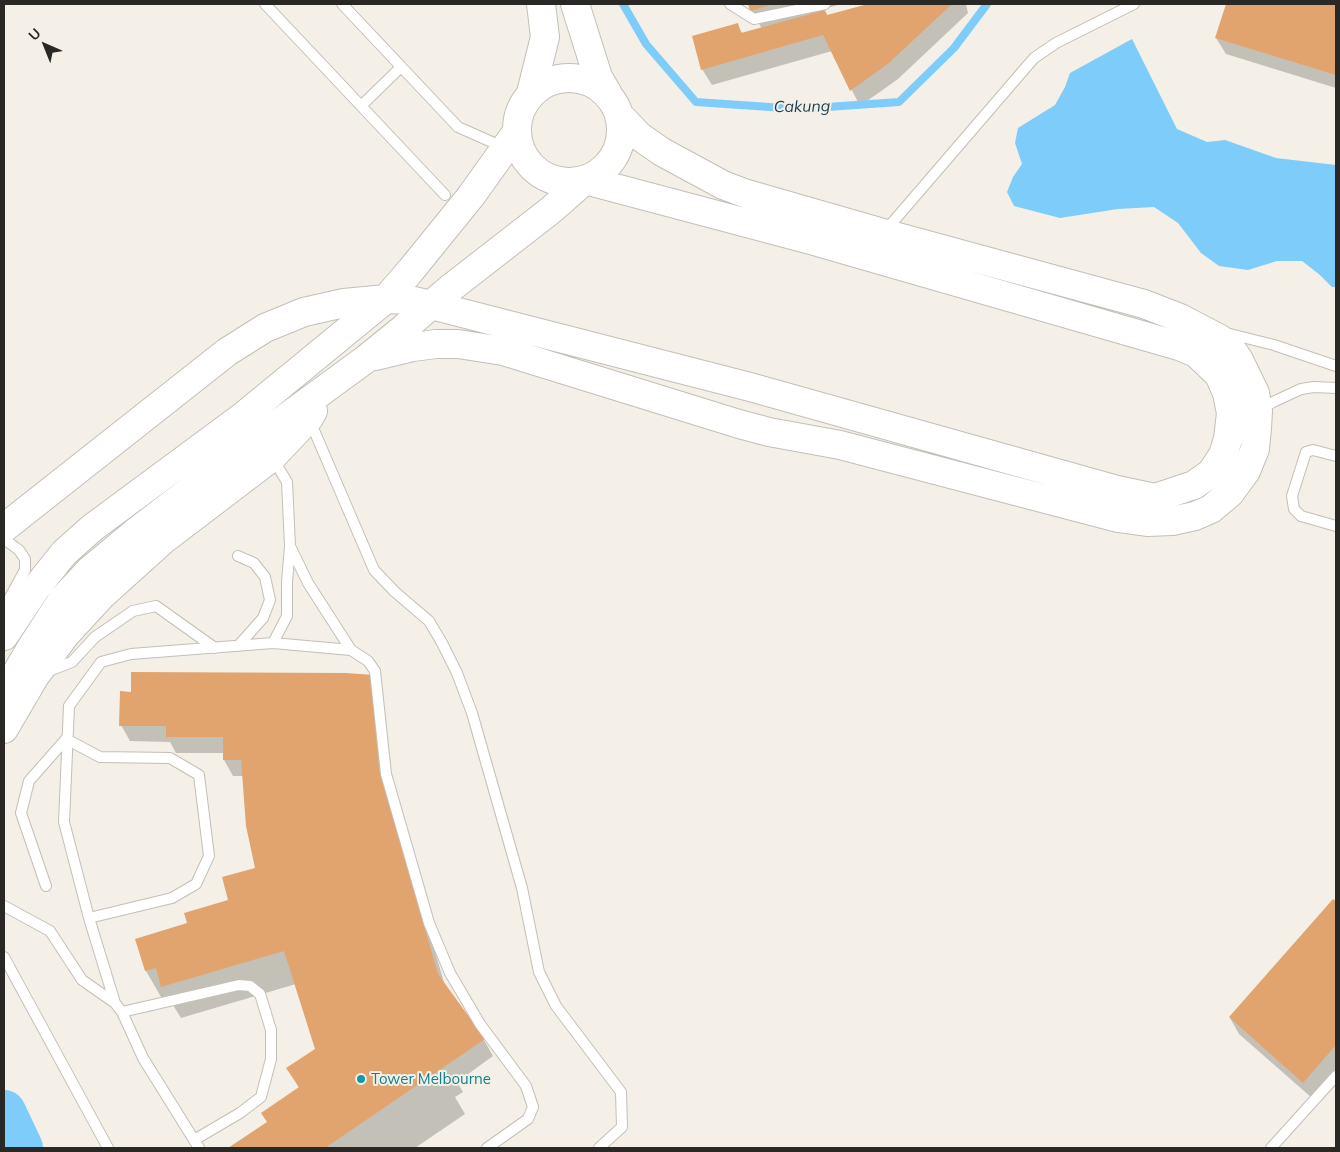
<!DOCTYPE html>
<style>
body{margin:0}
#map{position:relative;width:1340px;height:1152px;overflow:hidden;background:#f4f0e7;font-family:Mulish,sans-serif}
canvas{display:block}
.frame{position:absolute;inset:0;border:5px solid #292825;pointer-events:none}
.north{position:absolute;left:20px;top:20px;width:50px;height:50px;-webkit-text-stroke:4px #f4f0e7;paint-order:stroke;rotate:316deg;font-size:14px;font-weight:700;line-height:20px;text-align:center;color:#292825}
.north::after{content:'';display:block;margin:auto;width:18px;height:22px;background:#292825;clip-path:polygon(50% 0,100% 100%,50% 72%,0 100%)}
</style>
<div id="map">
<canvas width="1340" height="1152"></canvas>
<div class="frame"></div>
<div class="north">U</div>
</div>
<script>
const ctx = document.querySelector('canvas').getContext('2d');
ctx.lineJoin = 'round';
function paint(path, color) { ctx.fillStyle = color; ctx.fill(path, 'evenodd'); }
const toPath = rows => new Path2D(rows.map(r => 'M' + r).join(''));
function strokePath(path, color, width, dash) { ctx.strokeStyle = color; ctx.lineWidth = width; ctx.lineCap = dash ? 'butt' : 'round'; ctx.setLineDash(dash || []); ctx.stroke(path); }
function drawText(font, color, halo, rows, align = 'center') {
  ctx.font = font + ' Mulish,sans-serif'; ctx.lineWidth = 4; ctx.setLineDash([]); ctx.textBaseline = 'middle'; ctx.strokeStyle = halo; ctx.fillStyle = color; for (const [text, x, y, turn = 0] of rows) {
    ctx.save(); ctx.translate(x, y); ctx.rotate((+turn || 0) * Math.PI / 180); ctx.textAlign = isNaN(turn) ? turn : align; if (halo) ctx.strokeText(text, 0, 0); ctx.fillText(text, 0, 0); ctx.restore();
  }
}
paint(toPath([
 [1132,39,1177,129,1207,142,1225,140,1276,158,1336,165,1336,287,1332,287,1320,275,1302,261,1277,261,1248,270,1219,266,1201,253,1178,223,1154,207,1118,209,1060,218,1014,206,1007,192,1013,177,1022,164,1015,143,1018,128,1055,105,1065,87,1070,73]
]), '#7eccfa');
paint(toPath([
 [749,4,842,4,823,9,828,16,872,4,966,4,968,13,898,79,860,106,832,51,712,85,702,69,737,25,743,34,762,29,751,10],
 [1227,4,1336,4,1336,88,1226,54,1216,38],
 [374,676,383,693,387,786,445,986,484,1040,493,1056,457,1082,463,1092,455,1097,465,1114,415,1148,230,1148,268,1123,299,1088,288,1069,316,1050,296,984,181,1018,170,1000,164,1002,146,971,137,939,189,924,230,900,259,878,244,776,233,776,224,760,224,753,176,753,170,742,130,741,121,725],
 [1334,901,1336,903,1336,1071,1312,1098,1239,1034,1230,1018]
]), '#0003');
strokePath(toPath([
 [623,4,646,44,696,102,799,109,899,102,954,48,987,4]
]), '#7eccfa', 8);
strokePath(toPath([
 [4,1112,21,1148]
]), '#7eccfa', 44);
paint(toPath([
 [748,4,774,4,750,11],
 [868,4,952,4,889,63,850,91,823,35,701,70,692,36,738,23,741,33,825,10,827,15],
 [1226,4,1336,4,1336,75,1215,38],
 [131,672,346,673,374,675,379,769,438,974,485,1039,325,1148,228,1148,267,1122,261,1113,299,1087,286,1068,315,1049,284,951,161,987,156,968,145,971,135,939,187,923,184,913,228,900,222,877,255,868,246,826,241,760,223,760,223,737,166,737,166,726,119,726,120,691,131,692],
 [1333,899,1336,901,1336,1045,1303,1083,1229,1017]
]), '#e1a46e');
const lane = toPath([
 [265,4,445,195],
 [342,4,458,127,503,147],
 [730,4,754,19,825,4],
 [361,106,401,67],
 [886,230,1034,58,1056,43,1134,4],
 [1226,333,1274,345,1336,366],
 [1260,410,1273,402,1301,389,1314,387,1336,388],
 [310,421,374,570,395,592,429,621,442,643,457,673,472,713,522,888,539,972,556,1006,621,1092,622,1127,599,1148],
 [1336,456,1313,450,1306,452,1292,496,1294,509,1301,516,1336,526],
 [272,457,287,482,290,546,287,582,287,616,273,643],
 [4,539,19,550,25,559,25,570,4,608],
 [290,546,308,583,351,650,368,661,375,671,386,774,429,923,450,973,480,1024,526,1086,533,1107,528,1119,487,1148],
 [238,556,254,563,265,577,270,600,263,618,238,646],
 [46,672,72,662,95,637,133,611,156,606,215,648],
 [46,886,21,813,29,781,66,739,100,757,170,758,199,775,209,856,196,884,172,898,89,918],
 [4,906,50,931,82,980,115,1003,122,1012,143,1058,199,1148],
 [4,957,108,1148],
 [115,1003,89,918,64,822,69,706,101,662,131,654,273,643,351,650],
 [122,1012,239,985,250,986,260,994,271,1030,271,1059,261,1097,240,1113,194,1140],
 [1271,1148,1336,1076]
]);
const secondary = toPath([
 [575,4,598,77,608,94],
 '517 130a52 52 0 1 1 104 0a52 52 0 1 1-104 0Z',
 [531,93,545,37,541,4],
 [376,356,413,347,436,344,458,344,503,351,739,424,769,432,840,445,1118,518,1147,522,1172,521,1195,516,1211,509,1230,493,1246,471,1255,449,1257,428,1258,411,1255,393,1239,360,1230,347,1220,339,1180,318,1144,304,883,233,747,194,723,185,662,152,639,136,620,116],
 [4,528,227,352,265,328,304,312,344,303,386,299,409,300,431,305,750,387,1117,490,1155,498,1194,485,1211,473,1223,455,1228,439,1231,413,1227,393,1219,375,1196,353,1179,346,811,240,585,180,551,210,452,287,403,329,366,359,258,438,137,531,90,570,62,600,31,648,4,694],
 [4,636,36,588,64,553,92,528,242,417,386,299,411,270,471,196,516,133],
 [4,729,35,676,66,634,102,595,163,540,272,457,309,418,313,411]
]);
strokePath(lane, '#c3bfb8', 12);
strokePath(secondary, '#c3bfb8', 30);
strokePath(lane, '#fff', 10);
strokePath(secondary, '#fff', 28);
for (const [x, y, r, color] of [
 [361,1079,5,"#0f9aa8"]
]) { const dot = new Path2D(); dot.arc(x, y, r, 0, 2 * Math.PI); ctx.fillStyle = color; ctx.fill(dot); strokePath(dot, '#f4f0e7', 2); }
drawText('15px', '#0d838f', '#f4f0e7', [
 ["Tower Melbourne",371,1079]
], 'left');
drawText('italic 16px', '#1b3e51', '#f4f0e7', [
 ["Cakung",802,107,-1]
]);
</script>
